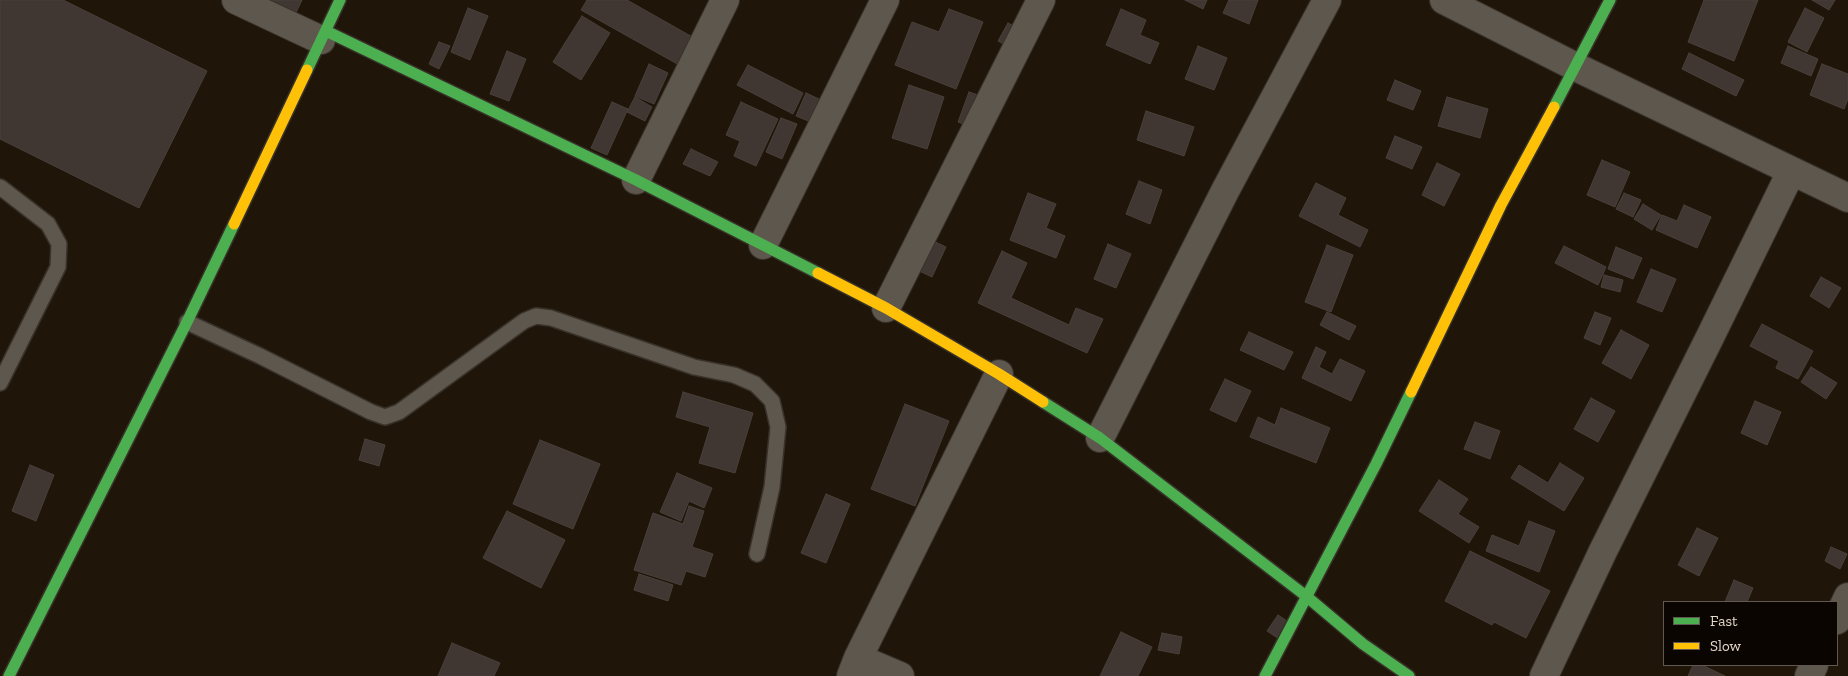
<!DOCTYPE html>
<style>
body{margin:0}
#map{position:relative;width:1848px;height:676px;overflow:hidden;background:#1f1609;font-family:"Zilla Slab",serif}
canvas{display:block}
.legend{position:absolute;left:1663px;top:601px;width:175px;height:65px;box-sizing:border-box;background:#0b0501;border:1px solid #615951;margin:0;padding:6px 9px;list-style:none;font-size:15px;color:#e2d8c9}
.legend li{display:flex;align-items:center;gap:10px;height:25px}
.legend b{width:25px;border:1px solid #615951}
</style>
<div id="map">
<canvas width="1848" height="676"></canvas>
<ul class="legend">
<li><b style="height:6px;background:#4caf50"></b>Fast</li>
<li><b style="height:6px;background:#ffc107"></b>Slow</li>
</ul>
</div>
<script>
const ctx = document.querySelector('canvas').getContext('2d');
ctx.lineJoin = 'round';
function paint(path, color) { ctx.fillStyle = color; ctx.fill(path, 'evenodd'); }
const toPath = rows => new Path2D(rows.map(r => 'M' + r).join(''));
function strokePath(path, color, width, dash) { ctx.strokeStyle = color; ctx.lineWidth = width; ctx.lineCap = dash ? 'butt' : 'round'; ctx.setLineDash(dash || []); ctx.stroke(path); }
const building = toPath([
 [0,0,63,0,207,71,139,208,0,139,0,0],
 [255,0,302,0,293,19,255,0],
 [587,0,627,0,703,43,688,70,581,10,587,0],
 [1185,0,1207,0,1203,9,1185,0],
 [1229,0,1258,0,1249,24,1223,13,1229,0],
 [1704,0,1758,0,1734,61,1688,42,1704,0],
 [1812,0,1835,0,1829,10,1812,0],
 [468,8,488,16,470,60,451,52,468,8],
 [1805,8,1824,18,1807,52,1788,42,1805,8],
 [949,9,983,22,956,89,895,65,912,22,939,32,949,9],
 [1121,9,1146,20,1140,35,1159,43,1150,64,1106,45,1121,9],
 [582,16,610,33,581,80,553,62,582,16],
 [1008,23,1018,28,1009,47,998,41,1008,23],
 [439,42,450,46,439,69,429,64,439,42],
 [1198,46,1227,58,1214,90,1185,79,1198,46],
 [1788,46,1818,59,1811,76,1781,63,1788,46],
 [507,51,526,59,509,101,490,94,507,51],
 [1689,53,1744,80,1736,96,1682,69,1689,53],
 [649,64,668,73,654,104,635,96,649,64],
 [1822,64,1848,74,1848,99,1844,109,1810,95,1822,64],
 [748,65,803,93,793,114,737,85,748,65],
 [1395,80,1421,91,1413,110,1387,100,1395,80],
 [909,85,944,97,927,149,892,138,909,85],
 [969,92,984,97,973,128,958,122,969,92],
 [806,93,821,100,811,122,796,116,806,93],
 [635,97,652,107,645,121,627,112,635,97],
 [1447,97,1488,109,1480,138,1438,126,1447,97],
 [612,102,628,109,607,155,591,148,612,102],
 [741,102,778,119,756,166,734,156,740,141,726,135,741,102],
 [1146,111,1194,127,1184,156,1137,140,1146,111],
 [781,118,797,124,782,159,766,152,781,118],
 [1395,136,1422,147,1412,169,1386,158,1395,136],
 [691,149,718,162,710,176,683,164,691,149],
 [1602,160,1630,172,1615,207,1587,195,1602,160],
 [1437,163,1460,174,1444,206,1422,195,1437,163],
 [1139,181,1162,190,1150,224,1126,214,1139,181],
 [1316,183,1346,198,1338,215,1368,230,1360,247,1299,216,1316,183],
 [1028,193,1056,204,1046,228,1065,236,1056,258,1010,240,1028,193],
 [1624,193,1641,200,1633,217,1616,209,1624,193],
 [1643,204,1661,215,1652,230,1634,219,1643,204],
 [1684,205,1711,217,1697,248,1656,230,1662,215,1677,221,1684,205],
 [927,238,946,247,932,277,913,268,927,238],
 [1108,244,1131,254,1116,288,1094,279,1108,244],
 [1327,245,1353,255,1331,312,1305,302,1327,245],
 [1564,246,1606,267,1598,285,1555,263,1564,246],
 [1616,247,1642,258,1633,279,1608,269,1616,247],
 [1002,251,1027,263,1011,298,1069,325,1076,308,1103,319,1087,353,978,303,1002,251],
 [1651,269,1676,279,1662,312,1637,302,1651,269],
 [1604,275,1623,280,1620,292,1601,287,1604,275],
 [1821,277,1841,288,1829,308,1810,296,1821,277],
 [1327,312,1356,326,1349,340,1320,325,1327,312],
 [1595,312,1611,318,1600,345,1584,338,1595,312],
 [1762,324,1813,351,1798,379,1776,368,1779,361,1750,346,1762,324],
 [1621,330,1649,345,1631,379,1602,363,1621,330],
 [1249,332,1293,352,1284,370,1240,350,1249,332],
 [1316,347,1326,352,1319,367,1332,374,1340,359,1365,371,1351,401,1302,378,1316,347],
 [1811,367,1837,383,1826,399,1801,382,1811,367],
 [1225,379,1251,391,1236,422,1210,410,1225,379],
 [683,392,753,413,735,473,699,463,710,427,676,417,683,392],
 [1591,398,1615,411,1598,442,1574,429,1591,398],
 [1755,401,1781,412,1767,445,1741,433,1755,401],
 [905,404,949,421,915,506,871,489,905,404],
 [1281,408,1330,428,1316,463,1250,437,1258,417,1275,425,1281,408],
 [1475,422,1500,431,1490,459,1464,449,1475,422],
 [365,439,385,445,379,466,359,460,365,439],
 [540,440,600,464,573,529,513,504,540,440],
 [1560,463,1584,478,1564,511,1511,478,1519,465,1548,483,1560,463],
 [30,465,54,475,36,521,12,511,30,465],
 [677,473,712,488,704,508,689,501,681,521,660,512,677,473],
 [1439,480,1468,499,1458,514,1479,527,1469,543,1419,511,1439,480],
 [826,494,850,504,826,563,801,553,826,494],
 [689,506,704,511,692,547,713,554,705,577,686,571,681,585,634,570,653,513,683,524,689,506],
 [507,511,565,540,541,588,483,558,507,511],
 [1529,521,1555,531,1539,572,1486,551,1492,535,1519,546,1529,521],
 [1697,528,1718,538,1699,576,1678,565,1697,528],
 [1831,547,1847,554,1840,569,1825,561,1831,547],
 [1470,551,1550,591,1526,638,1494,622,1492,625,1445,601,1470,551],
 [639,574,673,585,668,601,634,590,639,574],
 [1734,580,1753,588,1747,602,1725,602,1734,580],
 [1278,615,1290,623,1279,639,1267,631,1278,615],
 [1121,632,1152,647,1138,676,1100,676,1121,632],
 [1162,633,1182,637,1179,654,1158,650,1162,633],
 [452,643,500,663,494,676,438,676,452,643],
 [1693,665,1702,665,1725,676,1688,676,1693,665]
]);
paint(building, '#403732');
strokePath(building, '#4a403b', 1);
const lane = toPath([
 [0,187,48,224,59,244,58,267,0,383],
 [187,322,260,356,371,412,385,417,399,412,524,321,536,316,551,318,694,367,734,375,755,384,772,401,778,427,772,487,757,554]
]);
const street = toPath([
 [236,0,321,40],
 [1444,0,1576,67,1848,198],
 [636,180,725,0],
 [763,245,885,0],
 [886,308,1041,0],
 [1100,438,1225,191,1327,0],
 [1837,620,1848,597],
 [858,658,900,676],
 [851,676,858,658,999,374],
 [1544,676,1603,551,1710,337,1791,172],
 [1809,676,1814,665]
]);
const fast = toPath([
 [326,31,636,180,818,273],
 [307,70,340,0],
 [1554,107,1610,0],
 [1043,402,1100,438,1306,596,1363,644,1409,676],
 [9,676,187,322,234,224],
 [1265,676,1376,464,1411,392]
]);
const slow = toPath([
 [234,224,307,70],
 [818,273,886,308,999,374,1043,402],
 [1411,392,1501,205,1554,107]
]);
strokePath(lane, '#38322a', 18);
strokePath(street, '#38322a', 30);
strokePath(fast, '#38322a', 14);
strokePath(slow, '#38322a', 14);
strokePath(lane, '#5e574d', 15);
strokePath(street, '#5e574d', 28);
strokePath(fast, '#4caf50', 11);
strokePath(slow, '#ffc107', 11);
</script>
